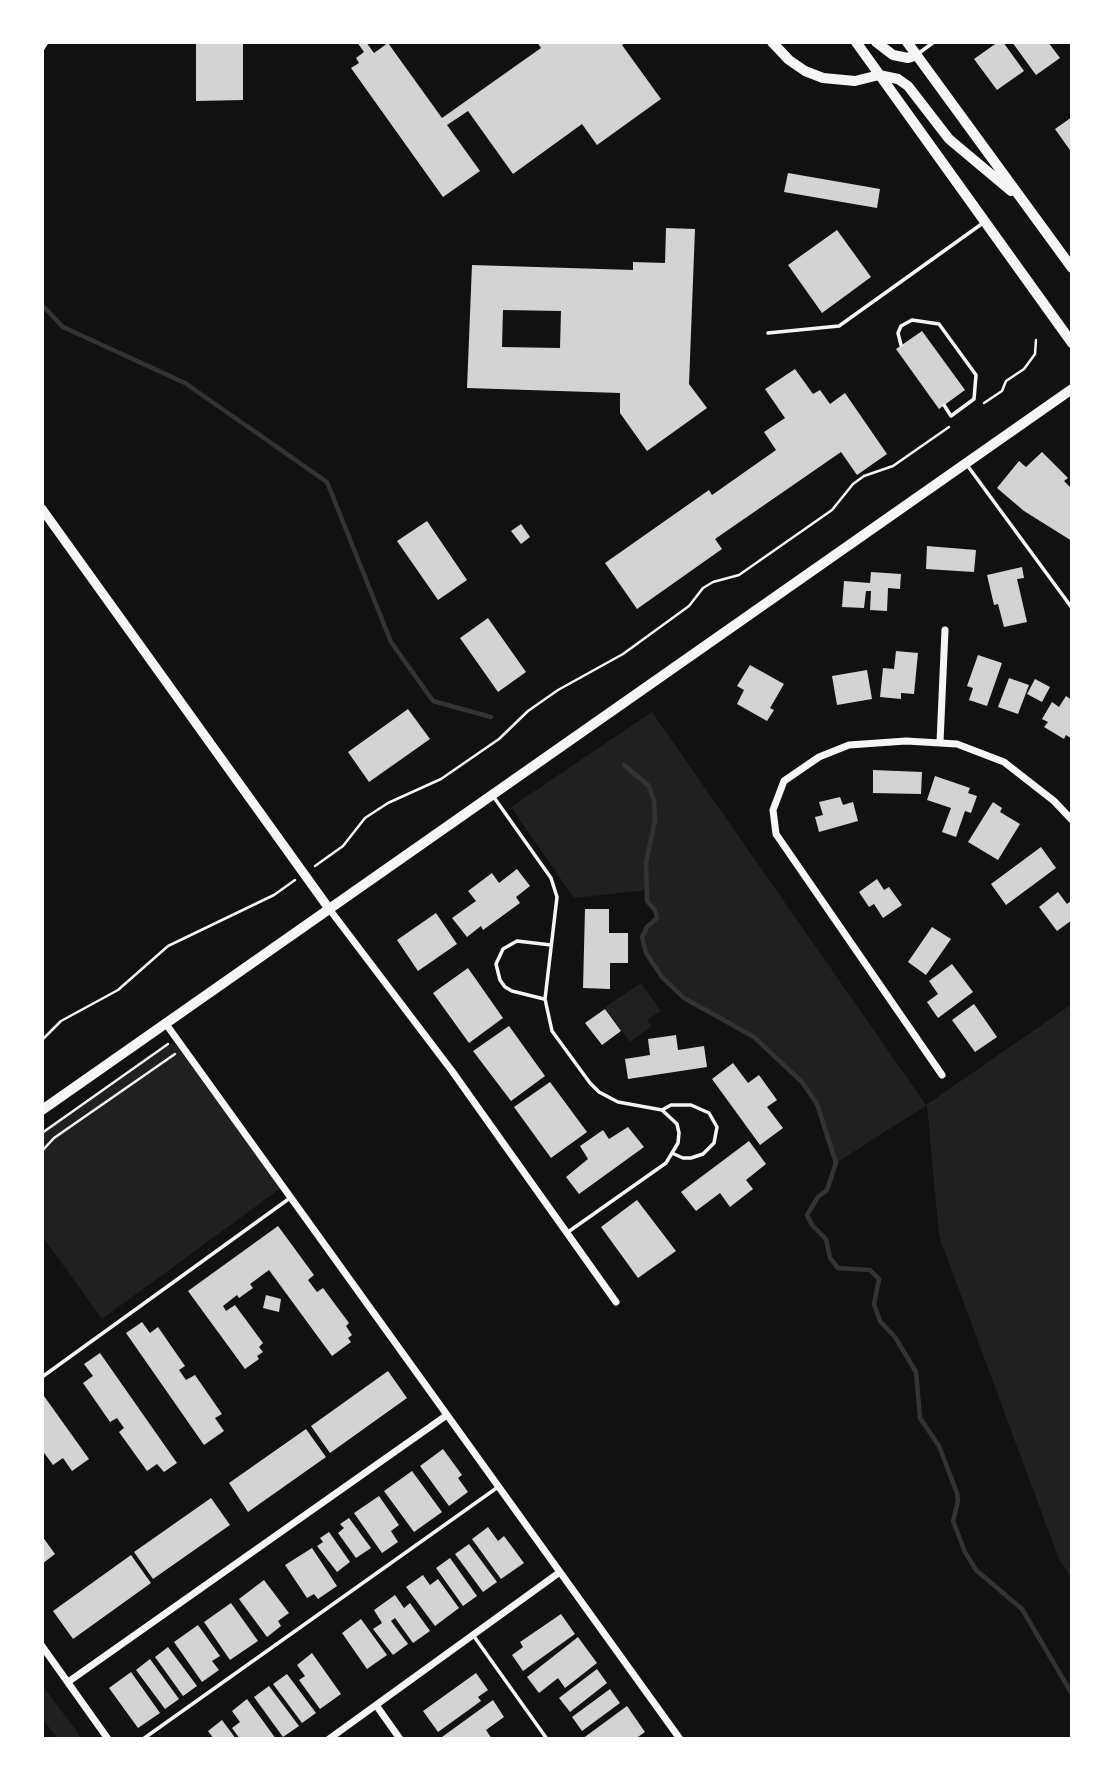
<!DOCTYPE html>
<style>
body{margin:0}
#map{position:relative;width:1114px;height:1781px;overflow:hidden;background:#111;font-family:"Asap Condensed",sans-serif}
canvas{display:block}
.frame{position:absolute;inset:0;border:44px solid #fff;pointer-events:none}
</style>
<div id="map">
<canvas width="1114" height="1781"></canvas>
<div class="frame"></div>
</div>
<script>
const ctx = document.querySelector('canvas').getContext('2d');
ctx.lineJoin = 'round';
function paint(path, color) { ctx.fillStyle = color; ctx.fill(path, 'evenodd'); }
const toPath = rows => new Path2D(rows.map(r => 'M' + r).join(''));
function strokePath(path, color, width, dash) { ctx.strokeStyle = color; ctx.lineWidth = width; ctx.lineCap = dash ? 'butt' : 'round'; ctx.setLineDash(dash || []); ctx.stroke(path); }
paint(toPath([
 [652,712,926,1105,1072,1004,1072,1579,1058,1557,939,1236,927,1105,836,1163,818,1104,802,1082,754,1037,684,998,662,977,646,953,642,937,647,927,657,918,655,910,647,901,647,890,574,898,511,807],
 [641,983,661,1011,647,1020,652,1026,630,1042,605,1007],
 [174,1042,281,1188,102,1319,42,1236,42,1133],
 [42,1685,75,1729,81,1739,59,1739,42,1719]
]), '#202020');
strokePath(toPath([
 [42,305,63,327,185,383,327,482,391,642,433,701,491,717],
 [624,765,649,786,654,801,655,820,646,863,647,901,655,910,657,918,647,927,642,937,646,953,662,977,684,998,754,1037,802,1082,817,1104,836,1163,827,1190,818,1197,807,1215,812,1225,826,1239,830,1258,838,1268,870,1270,879,1279,874,1304,880,1321,895,1337,916,1372,920,1418,939,1446,957,1493,958,1501,953,1521,965,1552,976,1570,1022,1609,1072,1694]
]), '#333', 4.5);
paint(toPath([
 [196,42,243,42,243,100,196,101],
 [357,42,366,42,374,53,388,43,442,118,541,48,537,42,627,42,622,45,661,99,597,145,582,124,513,174,468,111,447,125,480,171,443,197,351,68,359,63,356,58,364,52],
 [998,42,1003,42,1024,71,997,90,974,59],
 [1012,42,1048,42,1060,58,1036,75],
 [1072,117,1072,153,1055,129],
 [788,173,880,189,877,208,784,192],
 [666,228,695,229,689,384,707,408,647,451,620,413,620,393,467,388,472,265,633,270,633,262,665,263],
 [503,310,561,311,560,348,502,347],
 [837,230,871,277,822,313,788,265],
 [922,331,965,390,939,409,896,349],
 [795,369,813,394,820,390,830,404,845,393,887,454,857,475,841,452,715,539,722,549,637,609,605,563,709,490,712,495,776,450,764,432,785,418,765,389],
 [1042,452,1068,478,1064,481,1072,489,1072,541,1024,511,997,488,1019,461,1026,467],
 [427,521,467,580,438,600,397,541],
 [521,524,530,537,521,544,511,531],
 [927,546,976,550,974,572,926,569],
 [1022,567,1024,578,1017,579,1027,622,1004,627,998,604,994,605,987,575],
 [871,572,901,574,900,589,888,588,887,611,870,610,871,591,866,591,864,608,842,607,844,581,870,583],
 [488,618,526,672,498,692,460,638],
 [896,651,918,653,914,694,901,693,901,699,880,697,883,668,894,669],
 [978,655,1002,663,987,706,969,700,973,688,967,686],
 [750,665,784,684,770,708,774,710,767,721,737,704,744,690,737,686],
 [867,670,872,699,837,705,832,676],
 [1009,678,1029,685,1018,714,998,707],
 [1035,679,1050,687,1042,702,1027,694],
 [1066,696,1072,700,1072,739,1066,735,1064,739,1044,727,1048,722,1042,719,1052,702,1059,707],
 [408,709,430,739,369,782,348,752],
 [873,770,922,772,921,794,873,793],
 [935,776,970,788,968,793,977,796,971,813,965,811,956,837,942,832,951,808,927,800],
 [840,797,843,805,853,802,858,821,819,832,815,817,823,815,819,802],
 [993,802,1002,808,1000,812,1020,824,998,860,968,842],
 [1041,847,1056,868,1006,905,991,884],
 [517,869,530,886,516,897,520,903,483,930,481,926,467,937,452,918,476,901,468,891,492,873,499,883],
 [877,879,884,890,889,887,902,905,883,918,874,904,869,907,859,892],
 [1058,892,1067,904,1072,900,1072,920,1057,931,1039,907],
 [585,909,609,909,609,933,628,933,628,963,610,963,610,989,583,988],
 [436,913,457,944,418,971,397,940],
 [932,927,951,939,926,975,908,962],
 [952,964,973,992,938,1018,927,1002,938,994,929,981],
 [468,968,503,1018,469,1043,433,993],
 [974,1004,997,1037,975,1052,952,1020],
 [605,1009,621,1031,602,1045,585,1023],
 [509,1026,545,1076,511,1101,473,1051],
 [676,1035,678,1050,704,1046,707,1067,628,1079,625,1059,650,1055,648,1039],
 [733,1063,748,1083,759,1075,777,1100,767,1107,783,1128,760,1145,712,1079],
 [550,1082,587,1132,551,1158,514,1107],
 [628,1127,644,1147,579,1194,566,1177,588,1159,580,1146,603,1130,609,1139],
 [749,1141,766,1164,746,1180,753,1189,730,1207,720,1193,696,1211,681,1192],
 [637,1200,676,1251,638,1278,601,1227],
 [278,1226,314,1275,308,1280,317,1292,323,1288,349,1323,346,1326,352,1335,348,1338,351,1342,332,1356,269,1270,250,1284,253,1288,239,1298,237,1295,223,1306,226,1311,235,1305,263,1343,259,1347,263,1352,257,1356,259,1359,245,1369,188,1291],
 [266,1295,281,1299,279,1312,263,1308],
 [142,1322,150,1333,158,1327,185,1366,179,1370,186,1380,195,1375,222,1414,215,1418,224,1431,204,1445,126,1333],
 [100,1353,177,1463,164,1472,157,1464,147,1471,119,1432,124,1428,117,1418,110,1422,83,1383,93,1376,84,1364],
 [388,1371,407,1398,330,1453,311,1426],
 [44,1396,89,1459,72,1471,63,1458,53,1465,42,1450,42,1398],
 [306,1429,326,1457,248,1512,229,1483],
 [443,1449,462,1475,458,1478,468,1492,449,1506,420,1466],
 [412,1471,442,1512,414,1532,384,1491],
 [379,1496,399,1525,391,1531,398,1542,382,1553,354,1513],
 [211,1498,230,1525,153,1579,134,1552],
 [349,1518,371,1548,356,1558,338,1533,344,1528,340,1524],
 [488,1527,498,1541,504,1536,524,1563,501,1579,472,1539],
 [329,1532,350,1562,337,1572,317,1546,323,1542,320,1538],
 [42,1536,55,1554,42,1564],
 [469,1544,497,1582,483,1592,455,1554],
 [312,1548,337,1586,318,1599,314,1594,307,1598,285,1565],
 [131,1555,151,1583,73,1639,53,1611],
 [450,1558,477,1596,463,1606,436,1568],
 [423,1575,430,1585,438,1579,459,1608,435,1626,406,1587],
 [264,1580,289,1613,278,1621,281,1626,267,1637,239,1599],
 [395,1595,404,1608,410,1603,430,1631,413,1643,395,1618,391,1621,408,1644,393,1655,373,1629,382,1623,374,1610],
 [231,1603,258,1641,230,1660,204,1622],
 [561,1614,575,1634,523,1671,512,1655,523,1647,520,1642],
 [361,1619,387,1655,367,1669,342,1633],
 [198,1625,220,1656,212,1661,219,1670,202,1682,174,1642],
 [578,1637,597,1663,565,1688,558,1678,539,1693,527,1677],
 [168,1647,197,1686,183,1696,155,1657],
 [312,1653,341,1694,320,1709,299,1680,305,1676,297,1665],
 [150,1659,179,1699,165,1709,136,1670],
 [597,1669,607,1683,570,1712,559,1698],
 [131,1672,160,1713,138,1728,109,1688],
 [476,1673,488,1690,478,1697,481,1701,438,1732,423,1711],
 [287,1674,316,1713,302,1723,273,1684],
 [269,1686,299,1726,283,1737,254,1697],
 [610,1689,620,1703,582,1731,572,1717],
 [247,1699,276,1739,240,1739,232,1728,240,1722,232,1711],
 [493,1700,504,1717,486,1730,492,1739,443,1739,442,1737],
 [627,1706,645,1732,635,1739,582,1739],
 [222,1720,236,1739,214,1739,208,1731]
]), '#d3d3d3');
strokePath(toPath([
 [984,403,1002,391,1006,381,1024,369,1035,354,1036,340],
 [315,866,343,846,365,818,388,803,441,779,499,739,528,711,558,690,623,654,689,606,703,588,713,582,739,575,832,510,853,484,864,476,893,466,949,427],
 [42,1040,61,1021,118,990,168,946,274,895,295,880],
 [42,1133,168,1044],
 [42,1151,54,1138,175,1054]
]), '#f5f5f5', 2.5);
strokePath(toPath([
 [42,50,47,42],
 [919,53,934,42],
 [768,333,839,326,983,223],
 [901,345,898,333,901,326,912,320,939,324,976,375,974,399,951,416,944,405],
 [967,465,1072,608],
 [493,796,551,878,557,897,545,999,552,1031,590,1083,599,1092,618,1102,662,1110,677,1124,679,1133,678,1143,666,1163,568,1232],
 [544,999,512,991,505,987,500,980,496,964,503,949,517,941,551,945],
 [662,1110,671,1105,691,1105,709,1113,717,1127,714,1143,703,1154,691,1158,683,1158,674,1154],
 [42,1377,290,1198],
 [473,1635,547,1739],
 [143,1739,498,1487]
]), '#f5f5f5', 3.5);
strokePath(toPath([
 [940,742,945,630],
 [330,910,452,1071,616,1302],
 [166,1024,680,1739],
 [942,1075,776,834,773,810,784,781,819,757,849,745,906,741,957,744,1004,762,1054,801,1072,820],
 [42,1646,108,1739],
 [68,1682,447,1415],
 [376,1705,400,1739],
 [329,1739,560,1572]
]), '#f5f5f5', 7);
strokePath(toPath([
 [42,509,330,910]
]), '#f5f5f5', 9);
strokePath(toPath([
 [772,42,789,60,805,71,823,78,855,81,879,75],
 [42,1110,1072,389]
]), '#f5f5f5', 10);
strokePath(toPath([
 [856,42,1072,343],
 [876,42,893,55,908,58,917,55],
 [907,42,1072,268],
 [879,75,898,79,908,86,949,139,1011,191]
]), '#f5f5f5', 10);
</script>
